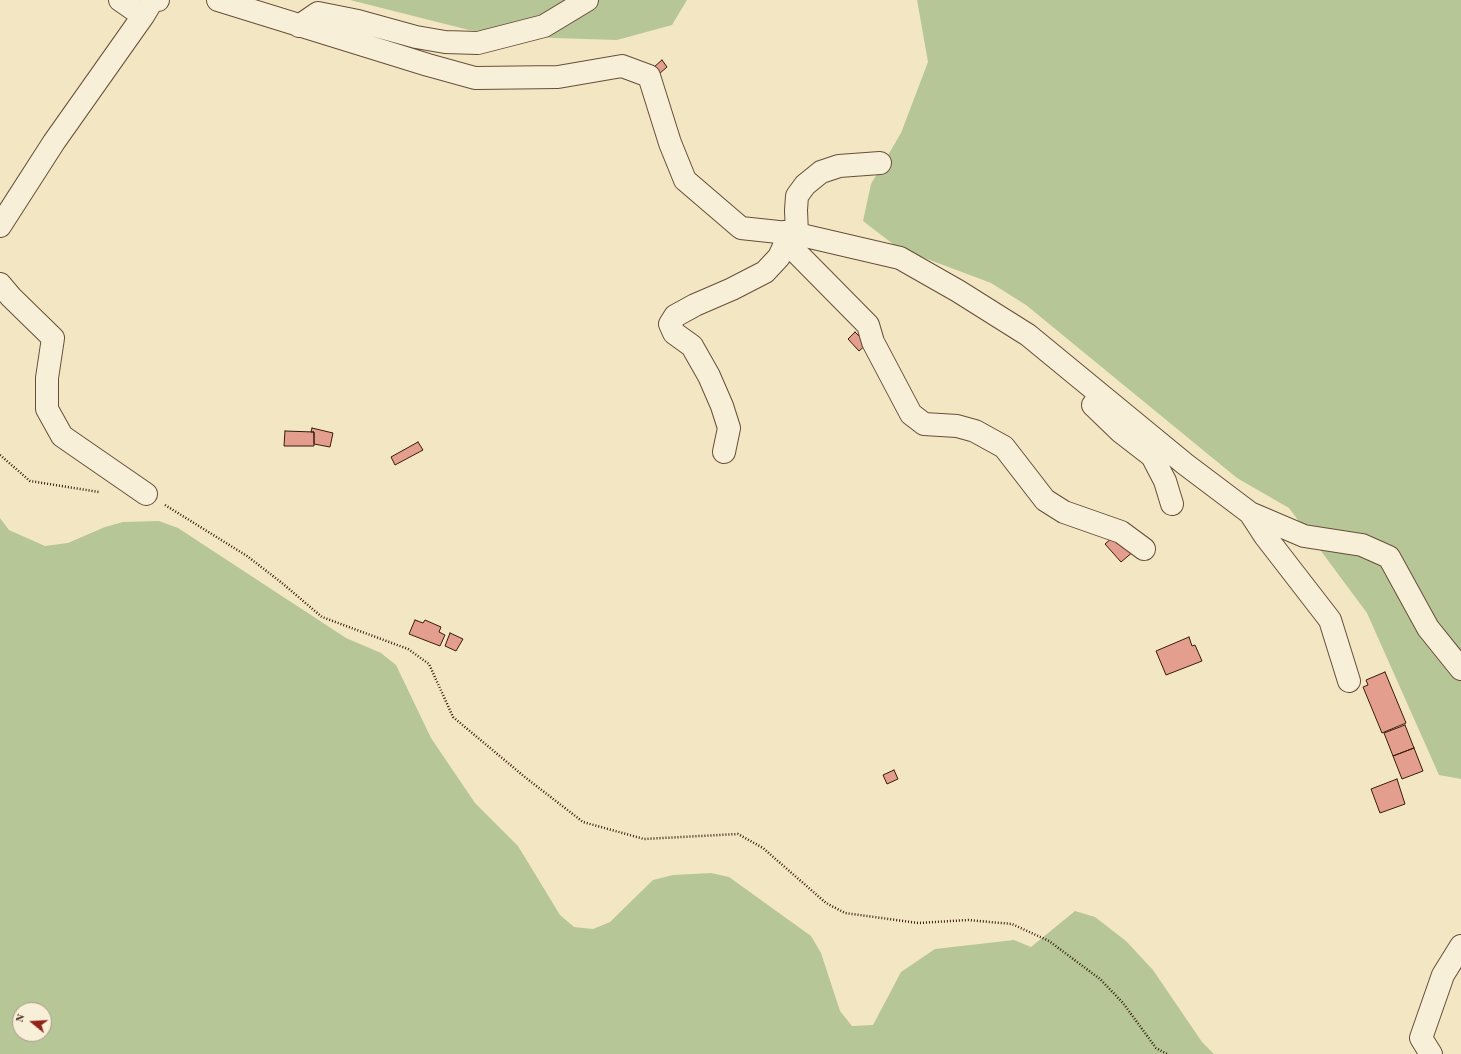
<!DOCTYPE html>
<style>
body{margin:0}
#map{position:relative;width:1461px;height:1054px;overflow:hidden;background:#f3e7c3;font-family:"Old Standard TT",serif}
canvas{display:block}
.north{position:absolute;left:12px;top:1002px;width:40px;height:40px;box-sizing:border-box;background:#f7efd8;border:1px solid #ab9a86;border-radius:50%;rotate:288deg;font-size:11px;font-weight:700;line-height:16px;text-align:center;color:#381b0c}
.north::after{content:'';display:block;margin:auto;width:14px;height:18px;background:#8f2418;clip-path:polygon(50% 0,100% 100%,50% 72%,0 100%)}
</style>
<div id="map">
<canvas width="1461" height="1054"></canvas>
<div class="north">N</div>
</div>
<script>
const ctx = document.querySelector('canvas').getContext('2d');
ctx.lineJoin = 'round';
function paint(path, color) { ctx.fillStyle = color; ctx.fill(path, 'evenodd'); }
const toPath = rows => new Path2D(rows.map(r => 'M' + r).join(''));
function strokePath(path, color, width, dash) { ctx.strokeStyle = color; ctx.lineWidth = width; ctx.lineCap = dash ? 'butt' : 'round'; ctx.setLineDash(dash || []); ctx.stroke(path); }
paint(toPath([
 [350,0,687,0,672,25,617,40,553,38,469,30],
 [917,0,1461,0,1461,779,1439,775,1367,613,1289,508,1237,478,1026,305,991,283,898,248,863,221,871,184,901,133,928,62],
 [0,518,9,530,45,546,68,543,105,527,123,522,159,521,178,528,346,638,381,653,396,665,431,738,475,803,518,846,560,915,574,927,593,929,610,922,653,880,673,875,711,873,729,877,811,936,821,953,840,1011,852,1026,873,1025,901,972,935,949,1014,940,1031,947,1075,911,1095,917,1126,941,1153,970,1202,1042,1214,1054,0,1054],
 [20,1010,44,1010,44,1034,20,1034]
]), '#b6c697');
const building = toPath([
 [662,60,667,67,659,74,654,67,662,60],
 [855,332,867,344,859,351,848,339,855,332],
 [312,428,333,433,330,447,314,444,314,432,311,432,312,428],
 [285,431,314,432,314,446,284,446,285,431],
 [418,442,423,450,395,465,391,457,418,442],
 [1113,537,1134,551,1121,562,1105,544,1113,537],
 [415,620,423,623,425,620,441,627,439,632,445,635,440,646,409,634,415,620],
 [450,633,463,639,456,651,445,646,450,633],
 [1189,637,1192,646,1195,645,1202,661,1166,675,1156,651,1189,637],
 [1385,672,1406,723,1382,733,1363,687,1368,685,1366,680,1385,672],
 [1405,725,1414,748,1393,756,1384,733,1405,725],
 [1414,748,1423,771,1402,779,1393,756,1414,748],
 [894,770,898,779,887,784,883,775,894,770],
 [1397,779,1405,804,1380,813,1371,789,1397,779]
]);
paint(building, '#e49e8d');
strokePath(building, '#381b0c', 1);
const minor = toPath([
 [120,0,143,16],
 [218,0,428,65,475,78,558,77,622,66,649,76,670,143,685,180,741,228,797,234,900,258,958,291,1028,335,1185,464,1250,513,1304,536,1362,545,1389,557,1428,628,1461,669],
 [299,26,318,13,358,21,416,37,445,42,478,43,544,26,587,0],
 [0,226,54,142,143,16,152,1,158,0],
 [784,232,791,247,868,325,873,342,911,414,924,424,957,426,975,431,1004,447,1045,500,1064,512,1121,532,1144,549],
 [797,234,796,210,797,196,805,185,821,172,839,166,880,163],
 [0,284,11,297,53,338,47,378,47,409,62,436,146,494],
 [1093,405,1121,432,1152,456,1165,481,1172,504],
 [724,452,729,428,722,406,709,376,692,346,674,333,670,324,675,316,695,305,732,289,765,272,779,257,784,246,784,232],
 [1250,513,1265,536,1330,620,1349,681],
 [1431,1054,1421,1038,1443,975,1461,946]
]);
strokePath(minor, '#674e3a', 24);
strokePath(toPath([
 [0,455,30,481,99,492],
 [165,505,247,556,282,583,322,617,408,649,429,664,453,717,526,778,583,822,644,839,738,834,763,848,826,903,845,913,918,923,968,920,1012,924,1049,941,1100,979,1123,1003,1156,1048,1167,1054]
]), '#381b0c', 2.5, [1, 2]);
strokePath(minor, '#f7efd8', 22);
</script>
